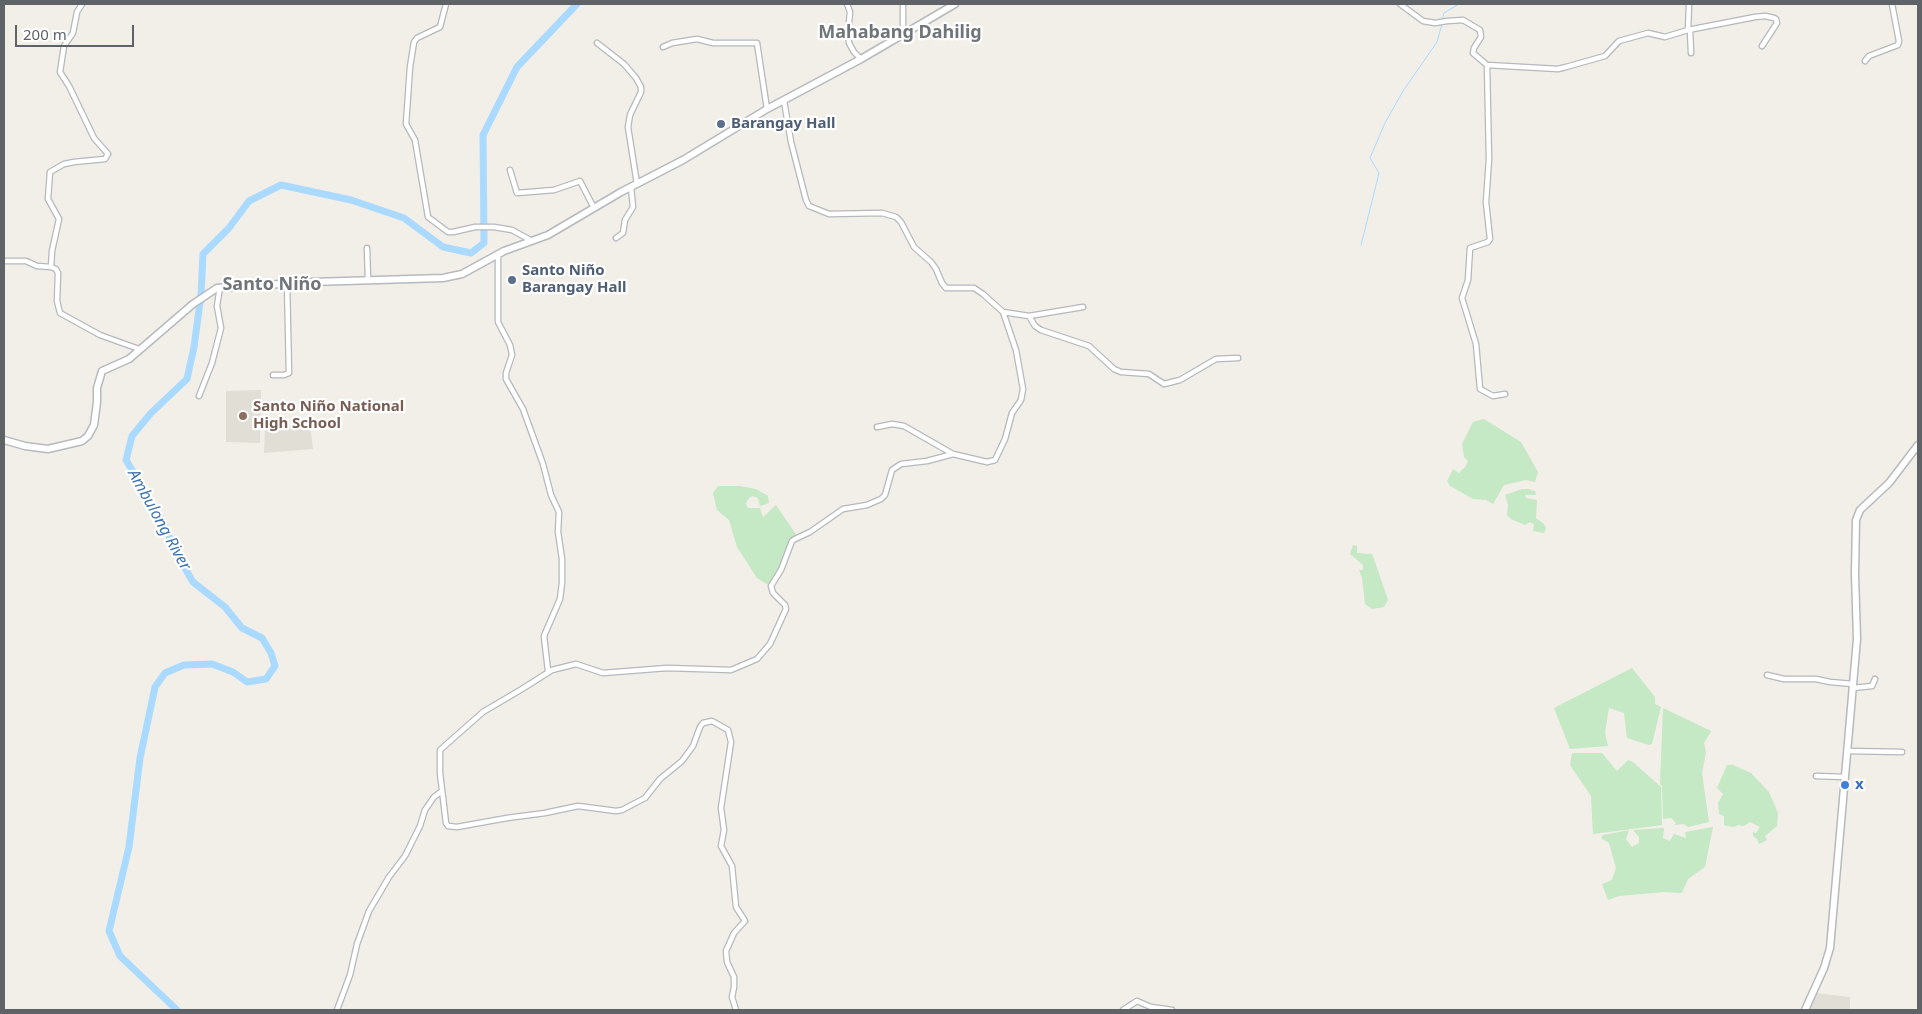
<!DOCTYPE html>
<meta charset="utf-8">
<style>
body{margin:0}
#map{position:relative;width:1922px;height:1014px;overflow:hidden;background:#f1efe8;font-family:"Noto Sans",sans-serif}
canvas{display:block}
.frame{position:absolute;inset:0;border:5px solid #5f6368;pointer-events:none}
.scale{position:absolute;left:15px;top:25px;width:119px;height:22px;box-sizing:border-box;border:2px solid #5f6368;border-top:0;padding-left:6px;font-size:15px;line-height:18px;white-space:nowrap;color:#5f6368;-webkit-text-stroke:4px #fff;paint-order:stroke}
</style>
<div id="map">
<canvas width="1922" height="1014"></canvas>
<div class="frame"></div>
<div class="scale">200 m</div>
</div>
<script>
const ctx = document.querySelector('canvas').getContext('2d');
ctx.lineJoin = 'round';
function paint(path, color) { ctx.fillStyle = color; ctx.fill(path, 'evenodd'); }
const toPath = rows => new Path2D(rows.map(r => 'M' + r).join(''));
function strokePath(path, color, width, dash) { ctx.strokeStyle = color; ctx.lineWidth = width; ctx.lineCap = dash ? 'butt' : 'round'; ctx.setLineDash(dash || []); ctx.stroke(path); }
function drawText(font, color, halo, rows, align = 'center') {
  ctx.font = font + ' "Noto Sans",sans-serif'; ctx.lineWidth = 4.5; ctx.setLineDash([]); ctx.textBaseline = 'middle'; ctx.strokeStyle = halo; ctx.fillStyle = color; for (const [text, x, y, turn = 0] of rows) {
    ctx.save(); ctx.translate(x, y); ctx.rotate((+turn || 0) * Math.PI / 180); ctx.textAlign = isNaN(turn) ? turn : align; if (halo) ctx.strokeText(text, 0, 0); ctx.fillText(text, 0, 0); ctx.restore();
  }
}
paint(toPath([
 [261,390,260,443,226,442,226,391],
 [310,425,313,449,264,453,265,427],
 [1814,993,1850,997,1850,1010,1805,1010]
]), '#e1ded6');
paint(toPath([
 [1484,419,1521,442,1538,472,1535,482,1526,480,1504,485,1493,504,1486,500,1473,499,1450,486,1447,481,1453,469,1459,473,1466,466,1468,461,1464,457,1462,444,1473,422],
 [718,486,740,486,756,489,768,496,769,503,760,506,758,498,752,496,748,499,746,504,748,508,760,508,763,517,776,505,797,536,770,586,757,578,737,547,729,520,717,510,713,493],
 [1522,489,1528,489,1535,491,1536,495,1525,495,1526,498,1537,500,1536,518,1544,524,1546,528,1544,533,1533,531,1534,524,1530,522,1525,525,1511,519,1507,515,1508,505,1505,495],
 [1353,545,1357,546,1357,553,1372,554,1373,556,1388,600,1384,607,1372,609,1365,604,1362,578,1359,570,1363,570,1363,565,1350,554],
 [1632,668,1655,697,1655,704,1661,707,1652,744,1649,745,1627,738,1624,713,1609,708,1605,732,1608,746,1570,749,1554,708],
 [1663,708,1711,731,1704,743,1706,752,1702,773,1709,822,1688,827,1684,824,1674,825,1676,823,1671,818,1663,819,1662,786,1660,784],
 [1572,753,1602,753,1617,771,1628,760,1633,762,1661,787,1662,825,1593,834,1591,796,1570,765],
 [1727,765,1733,765,1751,773,1769,792,1778,813,1777,826,1765,836,1767,840,1759,844,1757,839,1753,836,1753,832,1756,833,1760,827,1750,822,1744,826,1738,825,1734,827,1727,826,1724,825,1724,816,1719,814,1718,803,1723,794,1717,788],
 [1713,827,1705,867,1688,879,1682,893,1664,892,1619,896,1608,900,1602,884,1612,880,1616,868,1609,843,1601,838,1603,835,1629,830,1626,839,1632,847,1639,843,1639,837,1633,830,1664,828,1663,838,1670,841,1674,834,1686,838,1685,832]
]), '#c5e8c5');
strokePath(toPath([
 [1442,20,1444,13,1459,4],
 [1361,245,1379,173,1370,158,1385,123,1403,91,1437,42,1442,24]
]), '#aadaff', 1);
strokePath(toPath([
 [177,1010,120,956,109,931,129,847,140,758,155,687,165,673,184,665,212,664,233,672,247,682,266,679,275,666,271,653,262,638,242,628,225,607,193,582,174,549,164,523,126,460,132,436,151,413,187,379,194,347,201,295,203,254,229,228,249,201,281,185,351,200,404,218,443,247,471,253,484,243,483,135,517,67,577,4]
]), '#aadaff', 7);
const street = toPath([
 [446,4,440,27,417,38,414,42,410,67,406,124,415,140,428,217,448,232,453,232,475,227,494,227,512,230,532,241],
 [847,4,850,12,848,33,849,43,854,52,861,59],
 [903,4,903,34],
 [1400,4,1423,21,1435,23,1447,21,1463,20,1480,30,1481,37,1474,48,1473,53,1487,65,1558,69,1566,67,1605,56,1619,41,1648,33,1665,37,1688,30,1755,17,1765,16,1774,18,1776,19,1777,23,1762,46],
 [1688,30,1689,4],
 [1690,30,1691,53],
 [597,43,624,64,636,78,641,87,641,92,630,115,628,127,637,184],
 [663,47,672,43,697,39,713,43,757,43,767,109],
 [1865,61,1869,56,1898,45,1899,41,1892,4],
 [1487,65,1489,159,1486,202,1490,239,1488,242,1470,248,1468,280,1462,298,1476,344,1480,389,1493,396,1505,394],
 [784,101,791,142,806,200,809,206,829,214,882,213,896,217,901,222,914,247,931,262,936,269,942,283,946,288,974,288,983,294,1003,312,1029,316,1035,326,1041,330,1089,346,1114,369,1121,372,1149,374,1164,384,1180,380,1216,359,1238,358],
 [510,170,517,193,554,190,580,181,594,208],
 [616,238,623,233,625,220,633,207,631,187],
 [367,248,368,280],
 [498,255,498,322,510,345,512,355,506,373,506,379,523,409,543,464,551,495,559,512,558,532,562,559,562,583,560,599,544,636,548,671],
 [4,261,26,261,37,266,51,267,56,269,58,273,57,301,60,313,100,335,139,349],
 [51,267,52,251,59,219,48,199,50,172,64,164,74,162,105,159,108,154,94,138,69,86,60,72,64,46,73,33,77,12,82,4],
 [1029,316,1083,307],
 [273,375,284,375,289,373,287,283],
 [199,396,212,363,221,328,217,306,220,287],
 [877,427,892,424,904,426,953,454],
 [1767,675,1784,679,1816,679,1830,682,1853,684],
 [1853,688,1872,686,1875,679],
 [1847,751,1902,752],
 [1816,776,1845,777],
 [337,1010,350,975,357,944,369,911,389,877,405,856,420,826,425,810,434,797,442,791],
 [736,1010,732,997,734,987,734,977,727,962,726,951,734,933,745,921,736,907,732,866,721,846,724,830,721,808,731,742,728,730,712,721,703,723,700,727,693,746,682,761,660,779,645,798,622,810,616,811,578,806,545,813,507,818,457,827,448,826,446,823,440,773,440,750,483,712,522,689,552,670,576,664,603,673,667,668,731,670,757,659,770,644,786,609,785,605,773,593,771,586,781,570,792,541,795,539,810,532,843,509,867,505,881,499,885,495,892,470,901,464,927,461,953,454,987,462,995,460,1005,439,1012,413,1021,400,1023,389,1016,350,1003,312],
 [1123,1010,1137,1001,1151,1007,1172,1010]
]);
const secondary = toPath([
 [4,440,25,446,48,449,82,441,88,436,94,425,97,402,97,388,102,371,129,359,193,304,217,288,312,282,443,278,462,274,504,251,548,235,621,192,683,160,767,109,861,59,955,4],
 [1805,1010,1824,968,1830,948,1857,639,1855,574,1856,520,1860,510,1889,483,1918,445]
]);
strokePath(street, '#b5b8bc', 7);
strokePath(secondary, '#b6babf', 9);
strokePath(street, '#fff', 4.5);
strokePath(secondary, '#fff', 6);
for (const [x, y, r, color] of [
 [721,124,5,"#5c6f8a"],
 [512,280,5,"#5c6f8a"],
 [243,416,5,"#8d6e63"],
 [1845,785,5,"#3f7fe0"]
]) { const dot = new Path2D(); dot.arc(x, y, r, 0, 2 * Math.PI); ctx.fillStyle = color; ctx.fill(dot); strokePath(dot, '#fff', 2); }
drawText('bold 15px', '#4e5e75', '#fff', [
 ["Barangay Hall",731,124],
 ["Santo Niño",522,271],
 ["Barangay Hall",522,288]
], 'left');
drawText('bold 15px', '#785e54', '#fff', [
 ["Santo Niño National",253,407],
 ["High School",253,424]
], 'left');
drawText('bold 15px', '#366cbe', '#fff', [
 ["x",1855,785]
], 'left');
drawText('italic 16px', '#4174aa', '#fff', [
 ["Ambulong River",159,520,61]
]);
drawText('bold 18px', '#70757a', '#fff', [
 ["Mahabang Dahilig",900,33],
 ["Santo Niño",272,285]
]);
</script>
